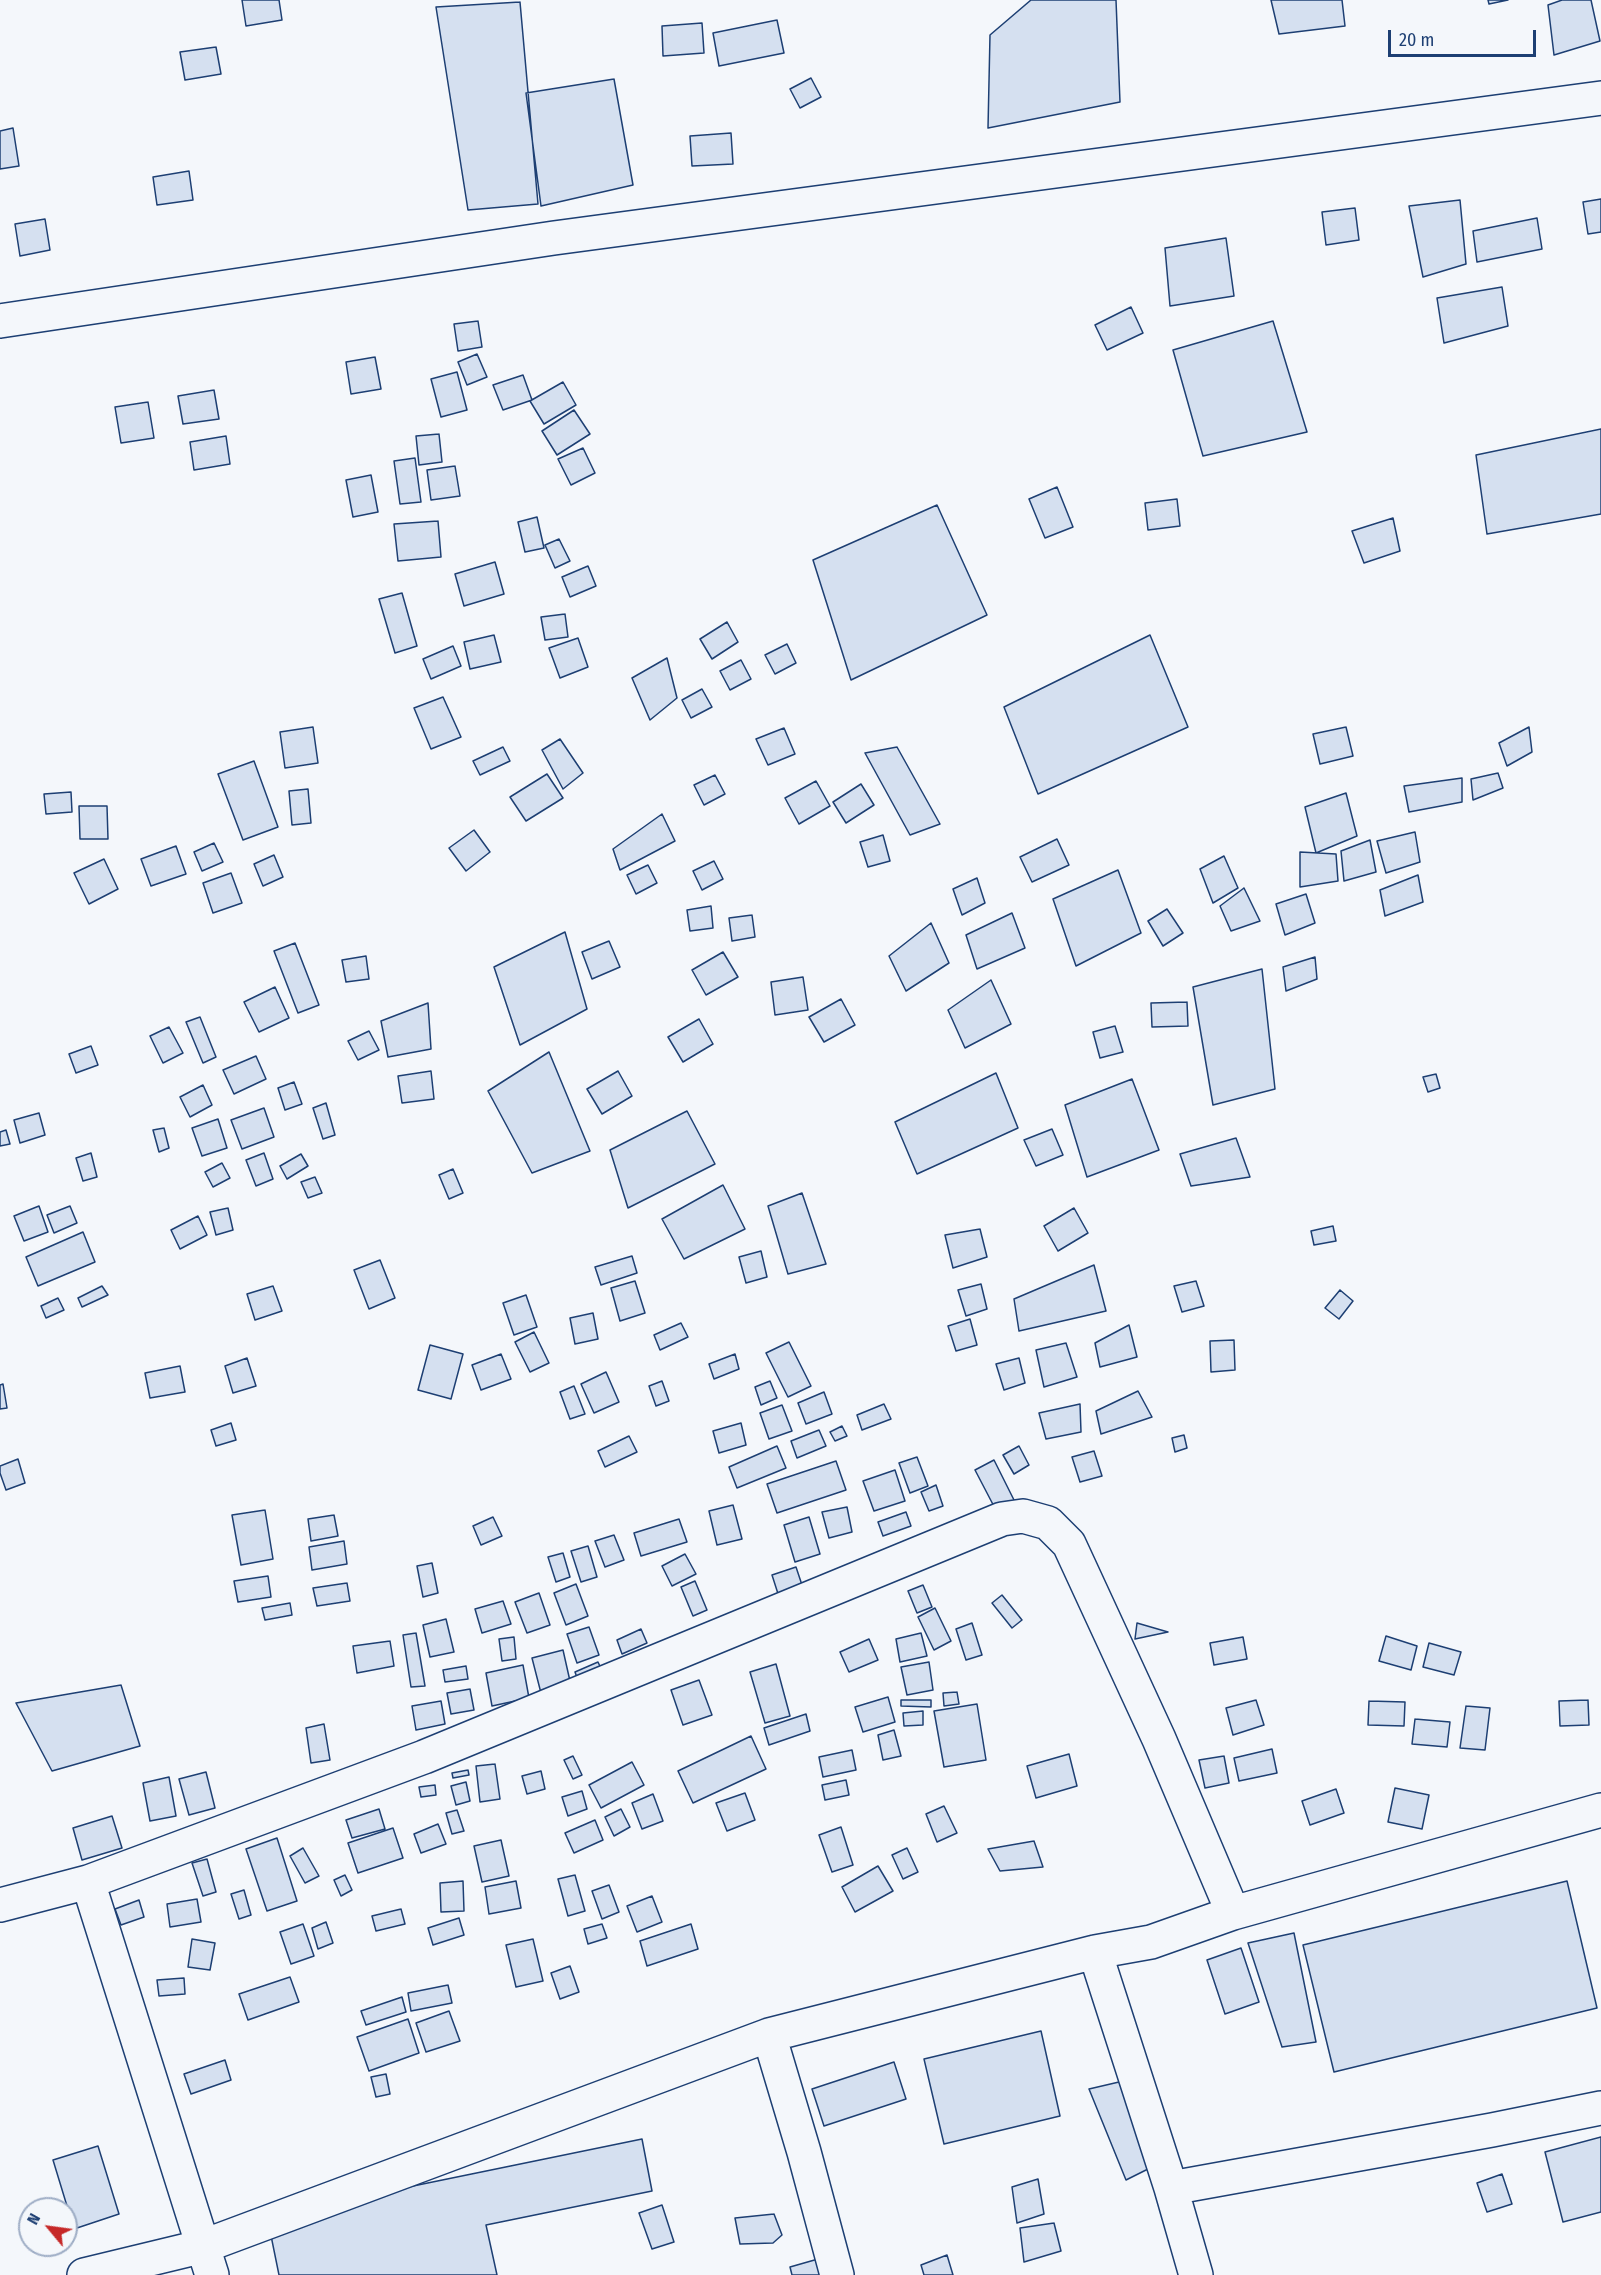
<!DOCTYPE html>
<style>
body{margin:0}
#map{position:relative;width:1601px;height:2275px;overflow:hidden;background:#f4f7fb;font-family:"Fira Sans Condensed",sans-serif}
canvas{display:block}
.north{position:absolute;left:18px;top:2197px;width:60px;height:60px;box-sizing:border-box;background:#f4f7fb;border:2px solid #9eadc5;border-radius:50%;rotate:299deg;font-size:16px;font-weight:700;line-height:24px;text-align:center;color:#1d3f73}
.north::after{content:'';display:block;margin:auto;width:21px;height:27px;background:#c62828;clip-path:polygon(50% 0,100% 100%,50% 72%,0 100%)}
.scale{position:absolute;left:1388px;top:30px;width:148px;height:27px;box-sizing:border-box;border:3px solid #1d3f73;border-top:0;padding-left:8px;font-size:18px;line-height:21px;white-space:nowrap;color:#1d3f73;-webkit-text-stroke:4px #f4f7fb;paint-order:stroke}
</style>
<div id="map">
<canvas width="1601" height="2275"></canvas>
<div class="north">N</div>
<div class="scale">20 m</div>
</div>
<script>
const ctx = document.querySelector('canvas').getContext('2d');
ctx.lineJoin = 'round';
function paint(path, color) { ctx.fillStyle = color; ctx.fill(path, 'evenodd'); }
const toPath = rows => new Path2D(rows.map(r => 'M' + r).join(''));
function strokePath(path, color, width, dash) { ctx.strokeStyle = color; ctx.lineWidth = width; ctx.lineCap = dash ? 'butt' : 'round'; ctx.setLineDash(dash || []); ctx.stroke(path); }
const building = toPath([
 [242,0,279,0,282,20,246,26,242,0],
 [1031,0,1116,0,1120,102,988,128,990,35,1031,0],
 [1271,0,1342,0,1345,26,1279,34,1271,0],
 [1488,0,1508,0,1489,4,1488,0],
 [1562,0,1591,0,1600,41,1554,55,1548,5,1562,0],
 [520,2,538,204,468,210,436,7,520,2],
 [777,20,784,53,719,66,713,33,777,20],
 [702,23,704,53,663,56,662,26,702,23],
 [216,47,221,74,185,80,180,52,216,47],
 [811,78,821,97,800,108,790,89,811,78],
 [614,79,633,185,541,206,526,93,614,79],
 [13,128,19,166,0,169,0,131,13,128],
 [731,133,733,164,692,166,690,136,731,133],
 [189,171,193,200,157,205,153,177,189,171],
 [1601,199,1601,232,1588,234,1583,202,1601,199],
 [1460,200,1466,264,1423,277,1409,206,1460,200],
 [1355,208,1359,240,1326,245,1322,212,1355,208],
 [1537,218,1542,249,1477,262,1473,231,1537,218],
 [45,219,50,250,20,256,15,224,45,219],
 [1226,238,1234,296,1170,306,1165,248,1226,238],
 [1502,287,1508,326,1444,343,1437,298,1502,287],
 [1131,307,1143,333,1107,350,1095,325,1131,307],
 [478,321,482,347,458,351,454,324,478,321],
 [1273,321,1307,432,1203,456,1173,350,1273,321],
 [477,354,487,377,467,385,458,362,477,354],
 [375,357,381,389,351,394,346,362,375,357],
 [457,372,467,410,441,417,431,379,457,372],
 [523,375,532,400,503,410,493,385,523,375],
 [563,382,576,405,544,424,530,401,563,382],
 [214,390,219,419,183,424,178,396,214,390],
 [148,402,154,438,121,443,115,407,148,402],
 [574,410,590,434,557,455,542,431,574,410],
 [1601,429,1601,514,1487,534,1476,455,1601,429],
 [439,434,442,462,419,465,416,436,439,434],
 [226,436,230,464,194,470,190,442,226,436],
 [583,448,595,473,571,485,558,459,583,448],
 [415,458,421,502,400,504,394,461,415,458],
 [455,466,460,496,431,500,427,470,455,466],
 [371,475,378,512,353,517,346,480,371,475],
 [1057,487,1073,527,1045,538,1029,499,1057,487],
 [1177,499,1180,526,1148,530,1145,503,1177,499],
 [937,505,987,615,851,680,813,560,937,505],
 [537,517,544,548,525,552,518,522,537,517],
 [1393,518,1400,551,1364,563,1352,531,1393,518],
 [438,521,441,557,398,561,394,524,438,521],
 [559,539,570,561,555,568,545,545,559,539],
 [495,562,504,594,464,606,455,574,495,562],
 [588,566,596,586,570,597,562,577,588,566],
 [402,593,417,646,395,653,379,599,402,593],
 [565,614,568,637,545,640,541,617,565,614],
 [727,622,738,642,712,659,700,639,727,622],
 [494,635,501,662,470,669,464,642,494,635],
 [1150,635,1188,727,1038,794,1004,707,1150,635],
 [578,638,588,667,560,678,549,648,578,638],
 [787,644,796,663,775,674,765,655,787,644],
 [453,646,461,666,431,679,423,659,453,646],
 [667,658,677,698,650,720,632,678,667,658],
 [741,660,751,679,730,690,720,671,741,660],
 [702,689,712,707,691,718,682,700,702,689],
 [443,697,461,737,431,749,414,708,443,697],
 [313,727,318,763,285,768,280,732,313,727],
 [1346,727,1353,756,1320,764,1313,734,1346,727],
 [1529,727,1532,752,1507,766,1499,743,1529,727],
 [784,728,795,754,768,765,756,739,784,728],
 [560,739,583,773,563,789,542,750,560,739],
 [503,747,510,761,480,775,473,761,503,747],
 [897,747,940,824,910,835,865,753,897,747],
 [254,761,278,827,243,840,218,774,254,761],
 [1498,773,1503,788,1473,800,1471,779,1498,773],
 [547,774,563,798,526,821,510,797,547,774],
 [715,775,725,794,704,805,694,785,715,775],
 [1462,778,1462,802,1409,812,1404,786,1462,778],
 [816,781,830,806,799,824,785,798,816,781],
 [861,784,874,805,846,823,833,802,861,784],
 [308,789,311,823,292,825,289,791,308,789],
 [71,792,72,812,46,814,44,794,71,792],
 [1346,793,1357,836,1316,853,1305,807,1346,793],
 [79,806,107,806,108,839,80,839,79,806],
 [662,814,675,841,620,870,613,849,662,814],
 [474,830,490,852,466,871,449,848,474,830],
 [1415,832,1420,862,1386,873,1377,841,1415,832],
 [883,835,890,861,868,867,860,842,883,835],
 [1057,839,1069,865,1032,882,1020,857,1057,839],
 [1370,840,1376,872,1344,881,1341,851,1370,840],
 [214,843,223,862,202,871,194,852,214,843],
 [176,846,186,874,151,886,141,859,176,846],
 [1300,852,1336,854,1338,881,1300,887,1300,852],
 [274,855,283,877,263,886,254,864,274,855],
 [1224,856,1238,888,1213,903,1200,869,1224,856],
 [104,859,118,889,89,904,74,873,104,859],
 [714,861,723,879,702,890,693,871,714,861],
 [648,865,657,883,636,894,627,875,648,865],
 [1118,870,1141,933,1076,966,1053,899,1118,870],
 [231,873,242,903,213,913,203,883,231,873],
 [1418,875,1423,902,1385,916,1380,890,1418,875],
 [977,878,985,903,962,915,953,889,977,878],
 [1244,888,1260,921,1231,931,1220,906,1244,888],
 [1306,894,1315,923,1285,935,1276,904,1306,894],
 [711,906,713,928,690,931,687,910,711,906],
 [1167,909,1183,933,1163,946,1148,921,1167,909],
 [1012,913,1025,948,977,969,966,935,1012,913],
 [752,915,755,937,732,941,729,918,752,915],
 [931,923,949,963,906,991,889,956,931,923],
 [565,932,587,1009,520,1045,494,967,565,932],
 [609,941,620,967,592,979,582,952,609,941],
 [295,943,319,1005,298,1013,274,951,295,943],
 [723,952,738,977,706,995,692,970,723,952],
 [366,956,369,979,346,982,342,960,366,956],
 [1315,957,1317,979,1286,991,1283,967,1315,957],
 [1262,969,1275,1089,1213,1105,1193,987,1262,969],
 [803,977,808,1010,775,1015,771,982,803,977],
 [991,980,1011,1024,965,1048,948,1010,991,980],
 [275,987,289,1018,259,1032,244,1002,275,987],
 [841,999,855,1025,824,1042,809,1017,841,999],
 [1187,1002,1188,1026,1152,1027,1151,1003,1187,1002],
 [428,1003,431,1049,388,1057,381,1021,428,1003],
 [200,1017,216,1057,203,1063,186,1022,200,1017],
 [699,1019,713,1044,683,1062,668,1037,699,1019],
 [1115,1026,1123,1052,1100,1058,1093,1032,1115,1026],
 [169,1027,183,1053,163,1063,150,1036,169,1027],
 [369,1031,379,1050,358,1060,348,1041,369,1031],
 [91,1046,98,1065,76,1073,69,1054,91,1046],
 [549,1052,590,1151,532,1173,488,1091,549,1052],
 [256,1056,266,1079,234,1094,223,1070,256,1056],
 [431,1071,434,1099,402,1103,398,1076,431,1071],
 [618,1071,632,1096,602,1114,587,1089,618,1071],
 [996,1073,1018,1128,917,1174,895,1122,996,1073],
 [1436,1074,1440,1088,1428,1092,1423,1077,1436,1074],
 [1132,1079,1159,1150,1087,1177,1065,1105,1132,1079],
 [294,1082,302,1104,285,1110,278,1088,294,1082],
 [203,1085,212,1105,190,1117,180,1097,203,1085],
 [326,1103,335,1135,323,1139,313,1108,326,1103],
 [264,1108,274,1137,242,1149,231,1120,264,1108],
 [687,1111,715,1164,628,1208,610,1150,687,1111],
 [39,1113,45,1135,20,1143,14,1120,39,1113],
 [218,1119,227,1148,202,1156,192,1128,218,1119],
 [164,1128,169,1148,159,1152,153,1130,164,1128],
 [1052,1129,1063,1155,1036,1166,1024,1140,1052,1129],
 [6,1130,10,1144,0,1146,0,1132,6,1130],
 [1236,1138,1250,1177,1191,1186,1180,1154,1236,1138],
 [91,1153,97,1177,83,1181,76,1158,91,1153],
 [264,1153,273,1179,256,1186,246,1160,264,1153],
 [301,1154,308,1166,287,1179,280,1166,301,1154],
 [222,1163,230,1178,213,1187,205,1172,222,1163],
 [453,1169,463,1193,449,1199,439,1175,453,1169],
 [315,1177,322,1193,308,1198,301,1182,315,1177],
 [723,1185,745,1229,684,1259,662,1219,723,1185],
 [802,1193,826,1264,788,1274,768,1206,802,1193],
 [39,1206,48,1232,24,1241,14,1216,39,1206],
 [70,1206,77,1223,54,1233,47,1215,70,1206],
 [228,1208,233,1230,216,1235,210,1212,228,1208],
 [1074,1208,1088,1233,1058,1251,1044,1226,1074,1208],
 [198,1216,207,1235,180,1249,171,1230,198,1216],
 [1333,1226,1336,1241,1314,1245,1311,1231,1333,1226],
 [980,1229,987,1257,953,1268,945,1235,980,1229],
 [83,1232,95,1262,38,1286,26,1257,83,1232],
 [761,1251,767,1277,746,1283,739,1257,761,1251],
 [632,1256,637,1273,601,1285,595,1267,632,1256],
 [380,1260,395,1298,369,1309,354,1270,380,1260],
 [1094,1265,1106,1311,1019,1331,1014,1299,1094,1265],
 [635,1281,645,1313,620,1321,611,1288,635,1281],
 [1196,1281,1204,1306,1182,1312,1174,1286,1196,1281],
 [981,1284,987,1309,966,1316,958,1290,981,1284],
 [102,1286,108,1295,82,1307,78,1298,102,1286],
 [273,1286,282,1311,255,1320,247,1294,273,1286],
 [1340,1290,1353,1301,1339,1319,1325,1308,1340,1290],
 [526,1295,537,1327,514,1335,503,1303,526,1295],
 [58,1298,64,1310,46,1318,41,1306,58,1298],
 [593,1313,598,1339,575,1344,570,1318,593,1313],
 [970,1319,977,1345,956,1351,948,1326,970,1319],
 [681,1323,688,1337,660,1350,654,1335,681,1323],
 [1129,1325,1137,1357,1100,1367,1095,1343,1129,1325],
 [534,1332,549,1363,530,1372,515,1342,534,1332],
 [1234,1340,1235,1370,1211,1372,1210,1341,1234,1340],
 [789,1342,811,1386,788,1397,766,1353,789,1342],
 [1066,1343,1077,1377,1044,1387,1036,1350,1066,1343],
 [430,1345,463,1354,451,1399,418,1390,430,1345],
 [501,1354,511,1379,481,1390,472,1365,501,1354],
 [735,1354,739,1369,714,1379,709,1364,735,1354],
 [247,1358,256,1386,233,1393,225,1366,247,1358],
 [1019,1358,1025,1383,1004,1390,996,1364,1019,1358],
 [180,1366,185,1392,150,1398,145,1373,180,1366],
 [606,1372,619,1402,594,1413,581,1384,606,1372],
 [662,1381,669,1401,656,1406,649,1386,662,1381],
 [770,1381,777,1398,761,1405,755,1387,770,1381],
 [3,1384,7,1408,0,1409,0,1385,3,1384],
 [574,1386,585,1414,570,1419,560,1392,574,1386],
 [1138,1391,1152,1417,1101,1434,1096,1411,1138,1391],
 [824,1392,832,1414,806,1424,798,1403,824,1392],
 [884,1404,891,1419,862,1430,857,1415,884,1404],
 [1080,1404,1081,1432,1046,1439,1039,1413,1080,1404],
 [782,1405,792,1431,769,1439,760,1413,782,1405],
 [231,1423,236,1440,216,1446,211,1430,231,1423],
 [741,1423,746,1445,719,1453,713,1431,741,1423],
 [842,1426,847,1436,835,1441,830,1432,842,1426],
 [819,1430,826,1446,797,1458,791,1441,819,1430],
 [1184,1435,1187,1448,1175,1452,1172,1438,1184,1435],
 [629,1436,637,1452,605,1467,598,1451,629,1436],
 [777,1446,786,1468,737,1488,729,1467,777,1446],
 [1019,1446,1029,1465,1014,1474,1003,1455,1019,1446],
 [1094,1451,1102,1476,1080,1482,1072,1457,1094,1451],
 [917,1457,928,1486,910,1493,899,1463,917,1457],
 [18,1459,25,1483,6,1490,0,1473,0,1466,18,1459],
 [994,1460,1017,1506,999,1516,975,1470,994,1460],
 [836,1461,846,1490,777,1513,767,1484,836,1461],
 [895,1470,905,1501,874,1511,863,1481,895,1470],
 [936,1485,943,1506,929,1511,921,1492,936,1485],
 [733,1505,742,1539,717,1545,709,1511,733,1505],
 [847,1507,852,1532,829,1538,822,1512,847,1507],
 [265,1510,273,1559,241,1565,232,1515,265,1510],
 [906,1512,911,1526,883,1536,878,1522,906,1512],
 [334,1515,338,1536,311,1541,308,1519,334,1515],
 [493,1517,502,1536,481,1545,473,1526,493,1517],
 [809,1517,820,1554,795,1562,784,1525,809,1517],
 [679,1519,687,1542,641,1556,634,1533,679,1519],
 [614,1535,624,1560,605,1567,595,1541,614,1535],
 [344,1541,347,1564,312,1570,309,1547,344,1541],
 [588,1546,597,1577,581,1582,571,1551,588,1546],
 [563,1553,570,1577,556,1582,548,1557,563,1553],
 [685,1554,696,1574,672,1586,662,1566,685,1554],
 [432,1563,438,1593,423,1597,417,1566,432,1563],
 [796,1567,804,1591,780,1600,772,1575,796,1567],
 [268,1576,271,1597,238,1602,234,1581,268,1576],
 [695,1581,707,1610,693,1616,681,1587,695,1581],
 [347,1583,350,1601,317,1606,313,1588,347,1583],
 [576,1584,588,1616,566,1625,554,1593,576,1584],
 [923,1585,932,1607,917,1613,908,1591,923,1585],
 [539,1593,550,1625,527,1633,515,1602,539,1593],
 [1002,1595,1022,1620,1012,1628,992,1603,1002,1595],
 [503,1601,511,1624,482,1633,475,1609,503,1601],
 [290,1603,292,1615,265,1620,262,1608,290,1603],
 [935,1608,951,1641,934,1650,918,1617,935,1608],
 [446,1619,454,1652,430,1657,423,1625,446,1619],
 [972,1623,982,1655,966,1660,956,1629,972,1623],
 [1137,1623,1168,1632,1135,1639,1137,1623],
 [589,1627,599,1655,577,1663,567,1634,589,1627],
 [641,1629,647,1643,622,1654,617,1640,641,1629],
 [416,1633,425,1686,411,1687,403,1635,416,1633],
 [921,1633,927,1656,900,1662,896,1639,921,1633],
 [1386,1636,1417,1646,1411,1670,1379,1661,1386,1636],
 [514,1637,516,1659,502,1661,499,1639,514,1637],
 [1243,1637,1247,1659,1214,1665,1210,1643,1243,1637],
 [869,1639,878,1660,849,1672,840,1652,869,1639],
 [390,1641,394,1666,357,1673,353,1646,390,1641],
 [1429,1643,1461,1652,1454,1675,1423,1667,1429,1643],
 [563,1650,572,1690,542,1697,532,1658,563,1650],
 [598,1662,603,1673,579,1683,575,1672,598,1662],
 [929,1662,933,1690,907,1695,901,1667,929,1662],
 [776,1664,790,1716,765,1723,750,1672,776,1664],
 [523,1665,529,1698,492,1706,486,1673,523,1665],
 [466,1666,468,1679,445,1682,443,1670,466,1666],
 [699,1680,712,1715,683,1725,671,1690,699,1680],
 [121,1685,140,1746,52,1771,16,1703,121,1685],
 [470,1689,474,1710,451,1714,447,1693,470,1689],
 [957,1692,959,1704,944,1706,943,1693,957,1692],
 [888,1697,895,1722,863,1732,855,1707,888,1697],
 [901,1700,931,1700,931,1707,901,1706,901,1700],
 [1256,1700,1264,1725,1233,1735,1226,1708,1256,1700],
 [1588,1700,1589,1725,1560,1726,1559,1701,1588,1700],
 [441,1701,445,1724,416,1730,412,1706,441,1701],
 [1369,1701,1405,1702,1404,1726,1368,1725,1369,1701],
 [977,1704,986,1760,944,1767,934,1711,977,1704],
 [1466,1706,1490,1708,1485,1750,1460,1748,1466,1706],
 [923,1711,923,1725,904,1726,903,1713,923,1711],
 [806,1714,810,1731,769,1745,764,1728,806,1714],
 [1415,1719,1450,1722,1447,1747,1412,1744,1415,1719],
 [324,1724,330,1760,311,1763,306,1728,324,1724],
 [894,1730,901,1756,883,1760,878,1735,894,1730],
 [751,1736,766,1769,693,1803,678,1771,751,1736],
 [1272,1749,1277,1773,1239,1781,1234,1758,1272,1749],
 [852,1750,856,1770,823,1777,819,1757,852,1750],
 [1069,1754,1077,1786,1036,1798,1027,1766,1069,1754],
 [573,1756,582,1775,573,1779,564,1760,573,1756],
 [1224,1756,1229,1783,1205,1788,1199,1760,1224,1756],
 [632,1762,644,1785,601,1808,589,1785,632,1762],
 [495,1764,500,1799,480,1802,476,1766,495,1764],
 [468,1770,469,1775,453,1778,452,1773,468,1770],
 [541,1771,545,1789,527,1794,522,1776,541,1771],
 [206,1772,215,1808,189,1815,179,1779,206,1772],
 [169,1777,176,1816,150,1821,143,1783,169,1777],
 [846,1780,849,1795,825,1800,822,1785,846,1780],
 [466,1782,470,1801,456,1805,451,1786,466,1782],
 [435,1785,436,1795,421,1797,419,1787,435,1785],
 [1395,1788,1429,1795,1422,1829,1388,1822,1395,1788],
 [1336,1789,1344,1813,1310,1825,1302,1801,1336,1789],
 [582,1791,587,1809,568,1816,562,1797,582,1791],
 [745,1793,755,1820,727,1831,716,1803,745,1793],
 [653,1794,663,1821,642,1829,632,1803,653,1794],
 [944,1806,957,1833,937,1842,926,1814,944,1806],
 [379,1809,385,1829,352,1838,346,1820,379,1809],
 [621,1809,630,1827,614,1836,605,1817,621,1809],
 [457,1810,464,1831,452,1834,446,1813,457,1810],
 [112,1816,122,1848,82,1860,73,1828,112,1816],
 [595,1820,603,1840,574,1853,565,1833,595,1820],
 [438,1824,446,1844,421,1853,414,1834,438,1824],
 [841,1827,853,1865,832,1872,819,1835,841,1827],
 [393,1828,403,1858,358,1873,348,1843,393,1828],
 [277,1838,297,1901,267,1911,246,1849,277,1838],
 [501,1840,509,1876,482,1882,474,1846,501,1840],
 [1034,1841,1043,1867,1000,1871,988,1849,1034,1841],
 [303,1848,319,1876,305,1883,290,1856,303,1848],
 [907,1848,918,1872,903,1879,892,1855,907,1848],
 [207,1859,216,1892,203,1896,192,1863,207,1859],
 [878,1866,893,1891,855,1912,842,1887,878,1866],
 [345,1875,352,1890,341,1896,334,1880,345,1875],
 [575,1875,585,1911,568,1916,558,1879,575,1875],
 [463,1881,464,1911,441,1912,440,1883,463,1881],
 [516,1881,521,1908,489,1914,485,1887,516,1881],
 [1567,1881,1597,2008,1334,2072,1303,1945,1567,1881],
 [609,1885,619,1912,602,1919,592,1891,609,1885],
 [244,1890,251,1915,239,1919,231,1894,244,1890],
 [652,1896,662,1922,637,1932,627,1906,652,1896],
 [197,1899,201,1922,170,1927,167,1904,197,1899],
 [139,1900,144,1917,121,1925,115,1909,139,1900],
 [401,1909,405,1924,376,1931,372,1916,401,1909],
 [459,1918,464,1935,433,1945,428,1928,459,1918],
 [326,1922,333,1943,318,1949,312,1928,326,1922],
 [303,1924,314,1956,291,1964,280,1932,303,1924],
 [602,1924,607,1938,588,1944,584,1929,602,1924],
 [691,1924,698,1949,647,1966,640,1941,691,1924],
 [1294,1933,1316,2042,1282,2047,1248,1943,1294,1933],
 [192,1939,215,1943,210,1970,188,1967,192,1939],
 [533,1939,543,1981,516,1987,506,1945,533,1939],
 [1241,1948,1259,2002,1225,2014,1207,1960,1241,1948],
 [570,1966,579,1992,560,1999,551,1973,570,1966],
 [290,1977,299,2002,248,2020,239,1994,290,1977],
 [184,1978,185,1994,159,1996,157,1980,184,1978],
 [448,1985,452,2003,411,2011,408,1993,448,1985],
 [402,1997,406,2012,366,2025,361,2011,402,1997],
 [449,2011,460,2041,426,2052,416,2023,449,2011],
 [408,2019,419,2053,369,2071,357,2037,408,2019],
 [1041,2031,1060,2116,944,2144,924,2059,1041,2031],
 [225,2060,231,2080,191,2094,184,2074,225,2060],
 [894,2062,906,2099,824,2126,812,2089,894,2062],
 [386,2074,390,2094,376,2097,371,2077,386,2074],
 [1119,2082,1154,2166,1126,2180,1089,2089,1119,2082],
 [1601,2137,1601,2212,1563,2222,1545,2152,1601,2137],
 [642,2139,652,2191,486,2225,497,2275,279,2275,267,2216,642,2139],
 [98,2146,119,2214,74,2229,53,2160,98,2146],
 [1502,2174,1512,2204,1487,2212,1477,2183,1502,2174],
 [1038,2179,1044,2214,1017,2223,1012,2187,1038,2179],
 [662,2205,674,2242,652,2249,639,2213,662,2205],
 [774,2214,782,2235,773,2243,740,2244,735,2218,774,2214],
 [1054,2223,1061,2251,1024,2262,1020,2228,1054,2223],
 [947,2255,953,2275,924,2275,921,2265,947,2255],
 [818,2259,822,2275,792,2275,790,2267,818,2259]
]);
paint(building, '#d5e0f0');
strokePath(building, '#1d3f73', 1.5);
const minor = toPath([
 [0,321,554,238,1601,98],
 [0,1905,88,1882],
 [1095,1952,1171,2188,1196,2275],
 [769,2035,804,2152,837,2275],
 [1171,2188,1492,2130,1601,2108],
 [84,2275,204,2246,769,2035,1095,1952,1151,1942,1233,1913,1601,1810],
 [212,2275,88,1882,424,1757,1002,1519,1023,1516,1048,1523,1069,1544,1159,1739,1233,1913]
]);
strokePath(minor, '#1d3f73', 36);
strokePath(minor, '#f4f7fb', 33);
</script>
